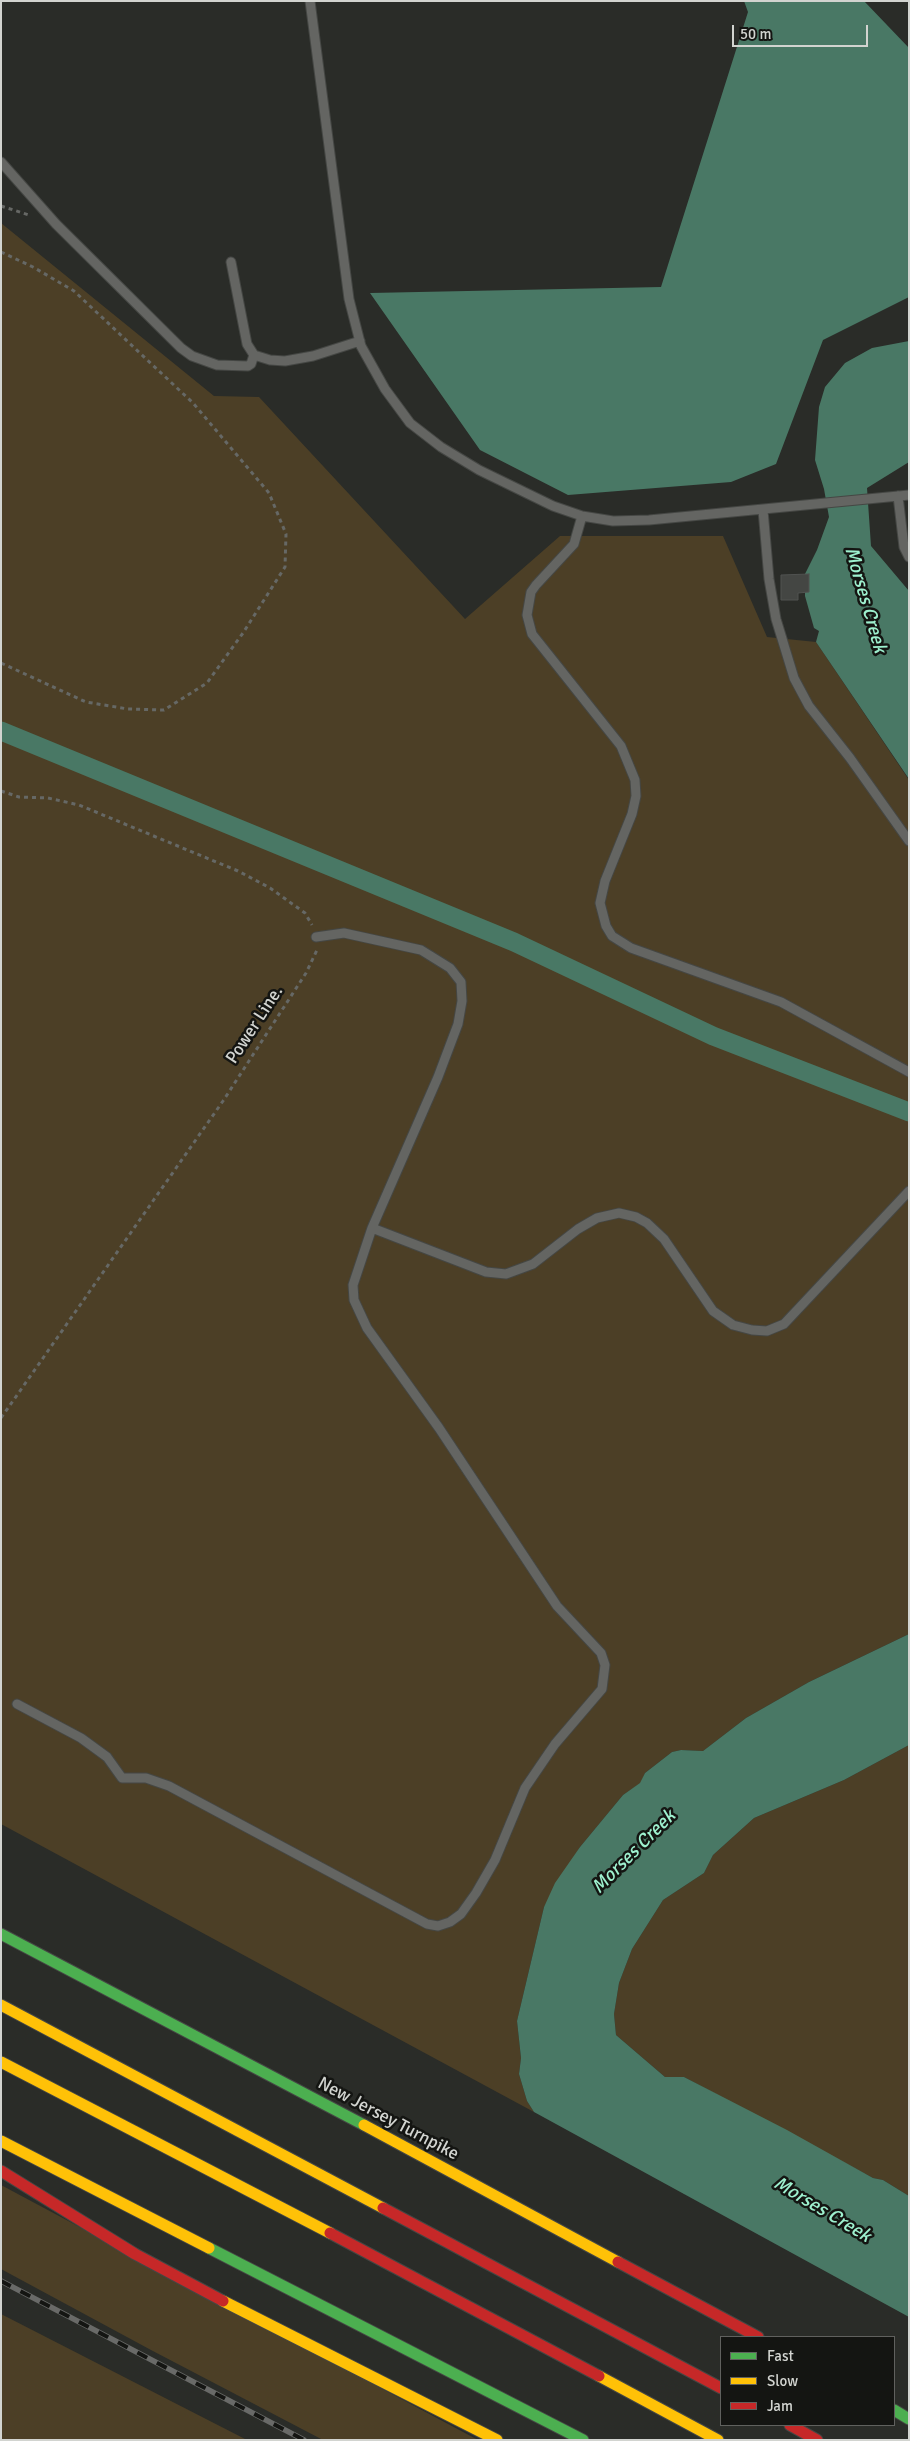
<!DOCTYPE html>
<style>
body{margin:0}
#map{position:relative;width:910px;height:2441px;overflow:hidden;background:#2a2c28;font-family:Signika,sans-serif}
canvas{display:block}
.frame{position:absolute;inset:0;border:2px solid #d2d4d0;pointer-events:none}
.legend{position:absolute;left:720px;top:2336px;width:175px;height:90px;box-sizing:border-box;background:#141512;border:1px solid #60615e;margin:0;padding:6px 9px;list-style:none;font-size:15px;color:#d2d4d0}
.legend li{display:flex;align-items:center;gap:10px;height:25px}
.legend b{width:25px;border:1px solid #60615e}
.scale{position:absolute;left:732px;top:25px;width:136px;height:22px;box-sizing:border-box;border:2px solid #d2d4d0;border-top:0;padding-left:6px;font-size:15px;line-height:18px;white-space:nowrap;color:#d2d4d0;-webkit-text-stroke:4px #141512;paint-order:stroke}
</style>
<div id="map">
<canvas width="910" height="2441"></canvas>
<div class="frame"></div>
<ul class="legend">
<li><b style="height:6px;background:#4caf50"></b>Fast</li>
<li><b style="height:6px;background:#ffc107"></b>Slow</li>
<li><b style="height:6px;background:#c62828"></b>Jam</li>
</ul>
<div class="scale">50 m</div>
</div>
<script>
const ctx = document.querySelector('canvas').getContext('2d');
ctx.lineJoin = 'round';
function paint(path, color) { ctx.fillStyle = color; ctx.fill(path, 'evenodd'); }
const toPath = rows => new Path2D(rows.map(r => 'M' + r).join(''));
function strokePath(path, color, width, dash) { ctx.strokeStyle = color; ctx.lineWidth = width; ctx.lineCap = dash ? 'butt' : 'round'; ctx.setLineDash(dash || []); ctx.stroke(path); }
function drawText(font, color, halo, rows, align = 'center') {
  ctx.font = font + ' Signika,sans-serif'; ctx.lineWidth = 5; ctx.setLineDash([]); ctx.textBaseline = 'middle'; ctx.strokeStyle = halo; ctx.fillStyle = color; for (const [text, x, y, turn = 0] of rows) {
    ctx.save(); ctx.translate(x, y); ctx.rotate((+turn || 0) * Math.PI / 180); ctx.textAlign = isNaN(turn) ? turn : align; if (halo) ctx.strokeText(text, 0, 0); ctx.fillText(text, 0, 0); ctx.restore();
  }
}
paint(toPath([
 [1,223,214,396,259,397,465,619,560,536,723,536,767,637,816,642,909,780,909,1634,809,1682,746,1718,703,1751,681,1750,672,1752,645,1773,641,1783,623,1795,580,1847,544,1907,517,2021,521,2058,519,2074,527,2101,534,2112,1,1824],
 [909,1745,909,2196,883,2180,873,2178,684,2077,665,2077,616,2035,614,2014,619,1983,632,1949,663,1900,704,1873,713,1855,754,1818,844,1780],
 [1,2185,478,2440,323,2440,151,2350,1,2269],
 [1,2314,247,2440,1,2440]
]), '#4c3f26');
paint(toPath([
 [744,1,864,1,909,48,909,297,823,340,776,464,731,482,568,495,480,450,370,293,661,287,748,12],
 [909,341,909,462,867,488,871,546,909,591,909,779,816,642,819,631,814,628,805,596,805,574,817,550,829,517,824,489,815,460,819,407,825,387,845,363,872,348],
 [909,1634,909,1745,844,1780,754,1818,713,1855,704,1873,663,1900,632,1949,619,1983,614,2014,616,2035,665,2077,684,2077,787,2130,873,2178,883,2180,909,2196,909,2317,534,2112,527,2101,519,2074,521,2058,517,2021,544,1907,555,1883,580,1847,623,1795,640,1783,645,1773,672,1752,681,1750,703,1751,746,1718,809,1682]
]), '#497865');
strokePath(toPath([
 [1,731,514,942,713,1036,909,1112]
]), '#497865', 19);
const building = toPath([
 [809,574,809,592,798,593,798,600,781,600,781,575,809,574]
]);
paint(building, '#444643');
strokePath(building, '#505250', 1);
const lane = toPath([
 [310,1,349,299,361,346,385,389,410,423,441,447,479,470,553,506,582,516,613,521,649,520,909,495],
 [1,162,56,224,181,348,192,356,217,365,248,366,251,364,254,355],
 [231,262,247,344,254,355,270,360,285,361,313,356,360,341],
 [898,496,904,547,909,557],
 [763,510,769,579,776,619,794,678,809,706,850,758,909,841],
 [582,516,574,544,536,585,531,592,527,615,532,634,621,746,635,780,636,796,632,814,605,881,600,903,606,926,612,936,631,948,781,1002,909,1072],
 [372,1228,486,1272,506,1274,533,1264,578,1229,597,1218,619,1213,636,1217,647,1223,664,1239,713,1311,733,1325,752,1330,767,1331,784,1324,909,1191],
 [17,1704,81,1738,107,1757,122,1778,146,1778,169,1786,427,1924,438,1926,450,1922,461,1914,476,1893,495,1860,525,1788,555,1744,602,1689,605,1665,601,1653,557,1606,439,1428,367,1328,354,1300,353,1285,372,1228,438,1077,458,1024,462,1001,461,982,450,968,421,950,344,933,316,937]
]);
const fast = toPath([
 [1,1934,364,2125],
 [209,2248,583,2440],
 [894,2410,909,2419]
]);
const slow = toPath([
 [1,2005,383,2208],
 [1,2062,330,2233],
 [364,2125,618,2262],
 [1,2141,209,2248],
 [223,2301,497,2440],
 [599,2376,718,2440]
]);
const jam = toPath([
 [1,2171,135,2254,223,2301],
 [383,2208,721,2388],
 [330,2233,599,2376],
 [618,2262,758,2337],
 [790,2425,817,2440]
]);
strokePath(lane, '#454744', 11);
strokePath(fast, '#454744', 13);
strokePath(slow, '#454744', 13);
strokePath(jam, '#454744', 13);
strokePath(toPath([
 [1,206,29,215],
 [1,252,33,267,74,291,193,403,269,493,286,534,285,567,243,633,207,683,164,710,128,709,86,702,1,663],
 [1,791,19,797,48,798,79,805,238,871,270,888,305,913,312,925],
 [1,1418,223,1101,306,973,317,950]
]), '#666865', 3, [4, 4]);
strokePath(lane, '#646562', 9);
strokePath(fast, '#4caf50', 11);
strokePath(slow, '#ffc107', 11);
strokePath(jam, '#c62828', 11);
const rail = toPath([
 [1,2281,304,2440]
]);
strokePath(rail, '#696a68', 5.5);
strokePath(rail, '#141512', 4, [11]);
drawText('18px', '#d2d4d0', '#141512', [
 ["Power Line.",255,1025,-57],
 ["New Jersey Turnpike",388,2119,28]
]);
drawText('italic 19px', '#9ef1cf', '#141512', [
 ["Morses Creek",865,600,74],
 ["Morses Creek",634,1852,-45],
 ["Morses Creek",822,2210,31]
]);
</script>
